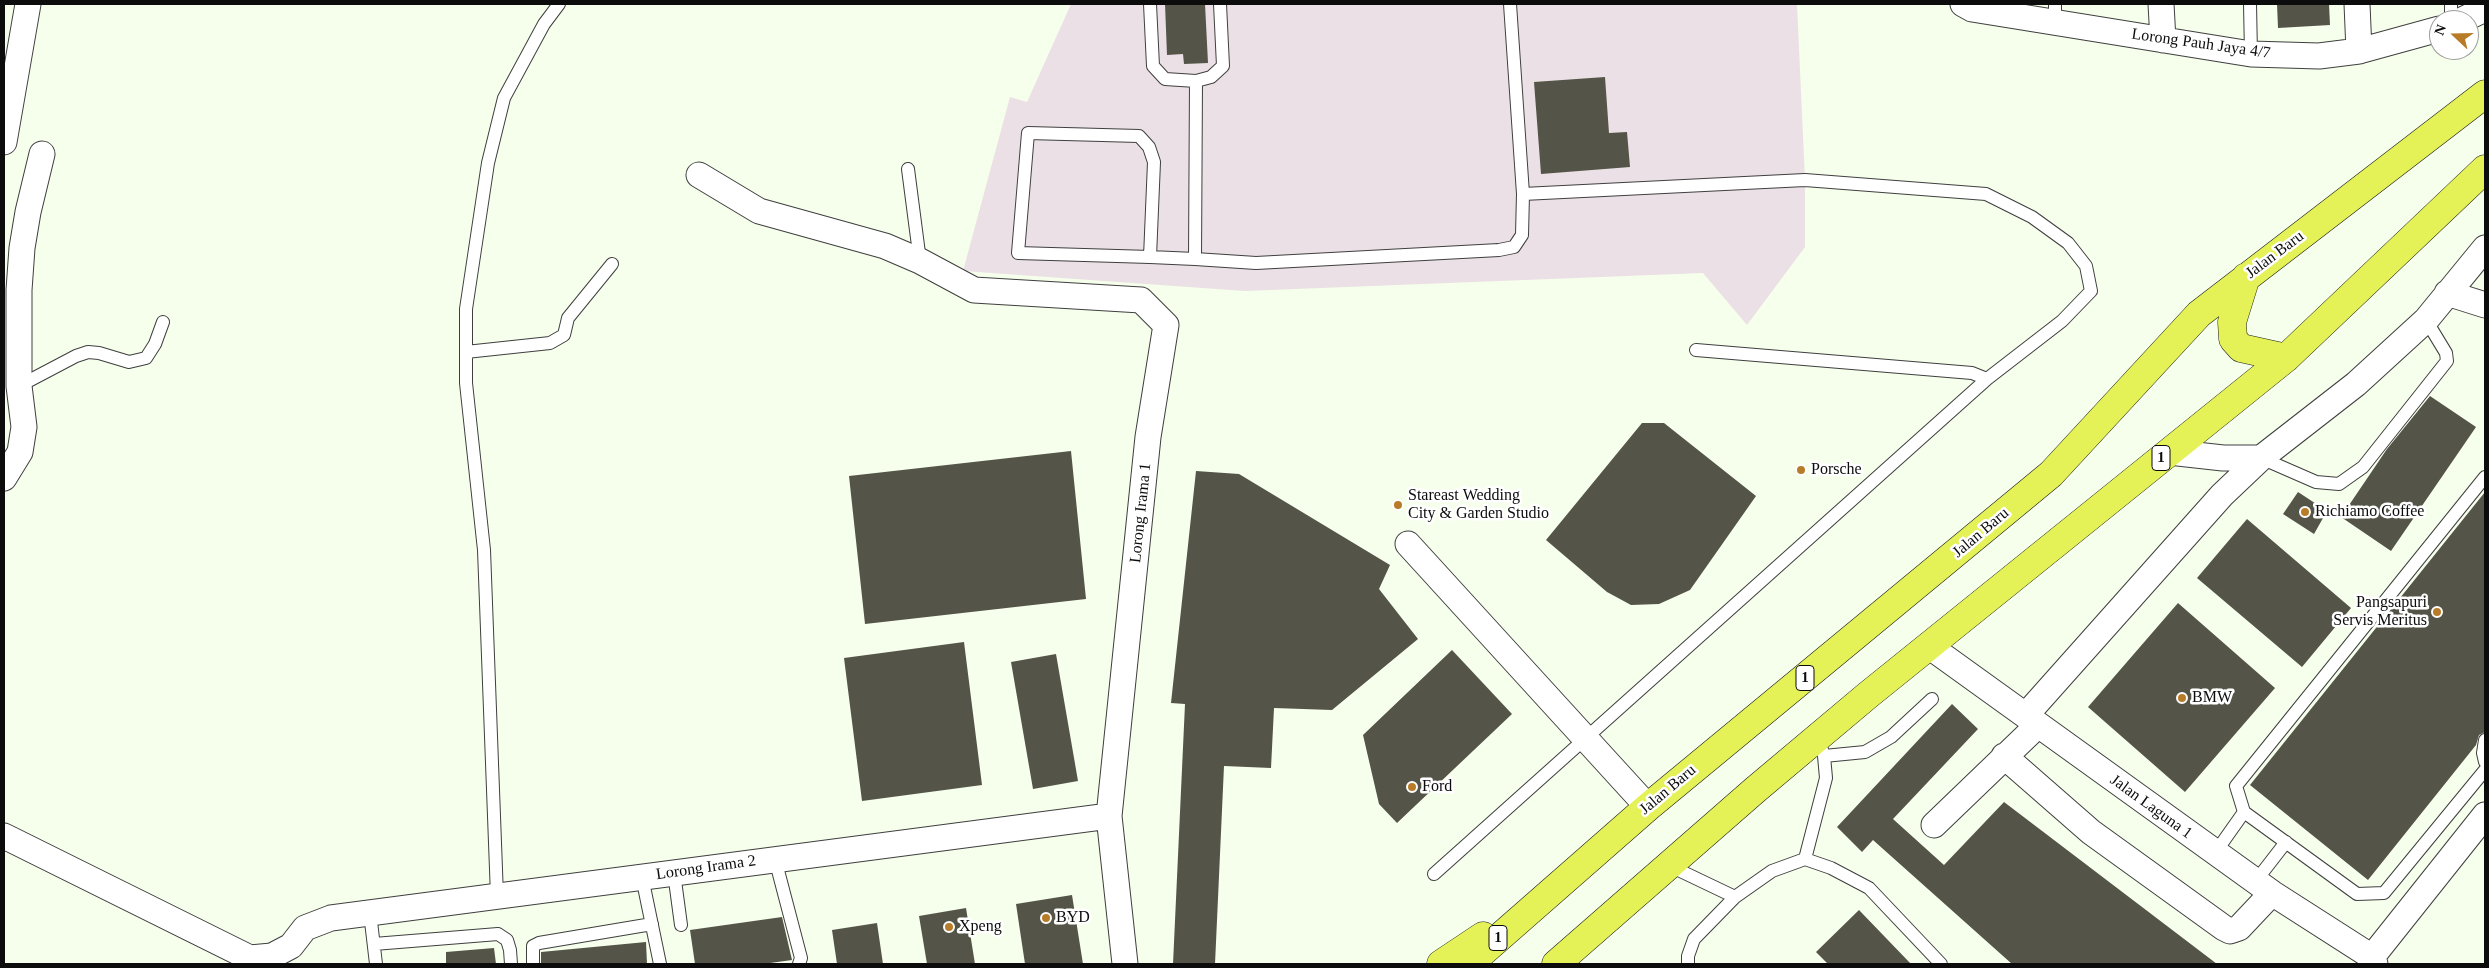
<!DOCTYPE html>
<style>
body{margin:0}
#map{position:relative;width:2489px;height:968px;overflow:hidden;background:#f6ffeb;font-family:Georgia,serif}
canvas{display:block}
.frame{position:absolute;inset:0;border:5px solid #0c0c0c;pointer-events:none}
.north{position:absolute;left:2429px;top:10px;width:50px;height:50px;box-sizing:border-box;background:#fff;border:1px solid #9e9e9e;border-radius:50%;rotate:291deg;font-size:14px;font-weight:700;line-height:20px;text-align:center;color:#0c0c0c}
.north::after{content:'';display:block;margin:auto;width:18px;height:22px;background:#b87c28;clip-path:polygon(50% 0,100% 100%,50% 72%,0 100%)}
</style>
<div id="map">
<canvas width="2489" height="968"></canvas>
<div class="frame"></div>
<div class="north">N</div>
</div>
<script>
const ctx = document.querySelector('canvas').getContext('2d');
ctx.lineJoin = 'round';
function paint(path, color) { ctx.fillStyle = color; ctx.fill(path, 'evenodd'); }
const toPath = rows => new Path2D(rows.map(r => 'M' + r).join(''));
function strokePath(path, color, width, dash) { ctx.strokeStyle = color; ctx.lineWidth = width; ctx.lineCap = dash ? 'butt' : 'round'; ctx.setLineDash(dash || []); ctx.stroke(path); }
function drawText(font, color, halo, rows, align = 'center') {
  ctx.font = font + ' Georgia,serif'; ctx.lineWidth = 5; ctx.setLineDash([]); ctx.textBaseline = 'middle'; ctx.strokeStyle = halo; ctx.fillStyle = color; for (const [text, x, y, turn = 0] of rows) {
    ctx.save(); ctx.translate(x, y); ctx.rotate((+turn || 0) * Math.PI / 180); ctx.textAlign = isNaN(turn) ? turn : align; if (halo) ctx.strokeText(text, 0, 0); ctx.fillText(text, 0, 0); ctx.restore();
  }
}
paint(toPath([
 [1071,4,1797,4,1805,180,1805,247,1747,325,1703,273,1245,291,963,271,1010,97,1027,102]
]), '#ebe0e5');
paint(toPath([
 [1165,4,1205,4,1208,63,1184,64,1183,54,1167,55],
 [2277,4,2329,4,2330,25,2278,28],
 [1605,77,1609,133,1627,132,1630,167,1541,174,1534,82],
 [2430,396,2476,427,2391,551,2341,517,2387,449],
 [1642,423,1664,423,1756,496,1690,590,1659,604,1631,605,1607,592,1546,540],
 [1071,451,1086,599,865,624,849,476],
 [1196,471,1239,474,1390,565,1379,589,1418,639,1332,710,1274,708,1271,768,1224,766,1215,964,1173,964,1185,704,1171,703],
 [2298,492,2327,511,2314,534,2283,514],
 [2485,492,2485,732,2479,735,2476,745,2368,880,2250,785],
 [2247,519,2351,608,2302,667,2197,578],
 [2178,603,2275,688,2185,792,2088,707],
 [964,642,982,785,862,801,844,658],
 [1452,650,1512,714,1397,823,1379,804,1363,735],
 [1056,654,1078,781,1033,789,1011,662],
 [1952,704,1978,729,1893,819,1944,865,2004,802,2217,964,2012,964,1873,840,1862,852,1837,827],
 [1072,895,1083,964,1025,964,1016,904],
 [966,908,975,964,927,964,919,916],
 [1859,910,1911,964,1828,964,1816,952],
 [782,917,792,960,763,964,695,964,690,930],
 [877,923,883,964,837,964,832,930],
 [646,942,647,964,541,964,541,952],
 [494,948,496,964,446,964,446,952]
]), '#545449');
const lane = toPath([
 [1150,4,1153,66,1165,79,1196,81,1211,77,1223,66,1220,4],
 [2055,4,2055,22],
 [2250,4,2251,54],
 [2451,4,2451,20],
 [908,169,920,261],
 [1150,257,1154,162,1149,147,1139,136,1028,133,1018,253,1150,257,1195,259,1256,263,1499,250,1514,247,1522,235,1523,194,1510,4],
 [1195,259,1196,81],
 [1696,350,1972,373,1987,379],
 [466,352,550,343,564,335,568,318,612,264],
 [19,386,76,356,88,352,99,353,129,362,146,358,155,344,163,322],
 [2261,458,2316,482,2339,484,2363,467,2447,361,2446,353,2426,320],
 [2485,477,2236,786,2244,812,2357,894,2384,893,2485,770],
 [1818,738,1824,756,1865,752,1891,737,1932,699],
 [2485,740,2483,753,2485,762],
 [2215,853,2244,812],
 [775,859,801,958,799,964],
 [1805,859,1826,778,1824,756],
 [1668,865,1735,897,1772,871,1805,859,1831,868,1869,888,1941,964],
 [674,873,681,925],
 [1434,874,1987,379,2062,321,2091,291,2086,266,2068,243,2032,217,1986,194,1805,180,1523,194],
 [642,877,660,964],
 [2255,882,2286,842],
 [497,896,484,550,466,383,466,309,488,163,504,98,544,24,559,4],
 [370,913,376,964],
 [374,944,498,934,507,940,510,950,511,964],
 [533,964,533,946,539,943,652,924],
 [1688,964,1688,956,1694,939,1735,897]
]);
const street = toPath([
 [1963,4,1972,9,2251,54,2319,56,2359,51,2439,29],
 [2161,4,2163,40],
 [2357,4,2359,51],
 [2462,20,2485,9],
 [4,142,28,4],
 [699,175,759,211,885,246,920,261,974,290,1141,300,1166,325,1148,437,1109,816,1125,964],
 [2447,293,2485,305],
 [2169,452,2223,458,2261,458],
 [4,478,20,452,24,427,19,386,19,290,22,248,28,212,42,154],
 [1408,544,1648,807],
 [1929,646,2272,893,2372,957,2375,964],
 [2026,715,2222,495,2261,458,2356,384,2426,320,2485,248],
 [2004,756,2091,832,2224,928,2230,931,2239,928,2272,893],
 [1934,825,2038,725],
 [4,836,250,958,272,956,291,946,305,928,331,918,1109,816],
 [2372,957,2485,815]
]);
const highway = toPath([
 [2246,277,2232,322,2233,339,2241,348,2286,358],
 [1441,964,1483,936],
 [1469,964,1648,807,2051,474,2199,314,2485,94],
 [1556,964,1755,790,1868,695,2286,358,2485,169]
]);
strokePath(lane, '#3f3f3f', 14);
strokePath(street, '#3f3f3f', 27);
strokePath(highway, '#1d1d1d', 29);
strokePath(lane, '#fff', 12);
strokePath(street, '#fff', 25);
strokePath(highway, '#e4f157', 28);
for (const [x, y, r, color] of [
 [1801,470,5,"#b87c28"],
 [1398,505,5,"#b87c28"],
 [2305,512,5,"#b87c28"],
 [2437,612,5,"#b87c28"],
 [2182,698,5,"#b87c28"],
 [1412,787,5,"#b87c28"],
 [1046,918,5,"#b87c28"],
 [949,927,5,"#b87c28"]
]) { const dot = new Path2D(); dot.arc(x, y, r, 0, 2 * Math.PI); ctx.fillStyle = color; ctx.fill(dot); strokePath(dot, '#fff', 2); }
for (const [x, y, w] of [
 [2161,458,18],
 [1805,678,18],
 [1498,938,18]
]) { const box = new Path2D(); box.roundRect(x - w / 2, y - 12.5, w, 25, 4); ctx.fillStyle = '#fff'; ctx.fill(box); strokePath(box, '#0c0c0c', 1); }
drawText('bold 15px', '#0c0c0c', null, [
 ["1",2161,458],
 ["1",1805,678],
 ["1",1498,938]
]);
drawText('16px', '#0c0c0c', '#fff', [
 ["Lorong Pauh Jaya 4/7",2201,44,8],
 ["Jalan Baru",2275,255,-37],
 ["Lorong Irama 1",1141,513,-84],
 ["Jalan Baru",1981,533,-40],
 ["Jalan Baru",1668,790,-40],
 ["Jalan Laguna 1",2151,807,36],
 ["Lorong Irama 2",706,868,-8]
]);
drawText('16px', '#0c0c0c', '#fff', [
 ["Porsche",1811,470],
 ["Stareast Wedding",1408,496],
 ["City & Garden Studio",1408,514],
 ["Richiamo Coffee",2315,512],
 ["Pangsapuri",2427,603,"right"],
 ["Servis Meritus",2427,621,"right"],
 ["BMW",2192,698],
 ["Ford",1422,787],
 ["BYD",1056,918],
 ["Xpeng",959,927]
], 'left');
</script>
